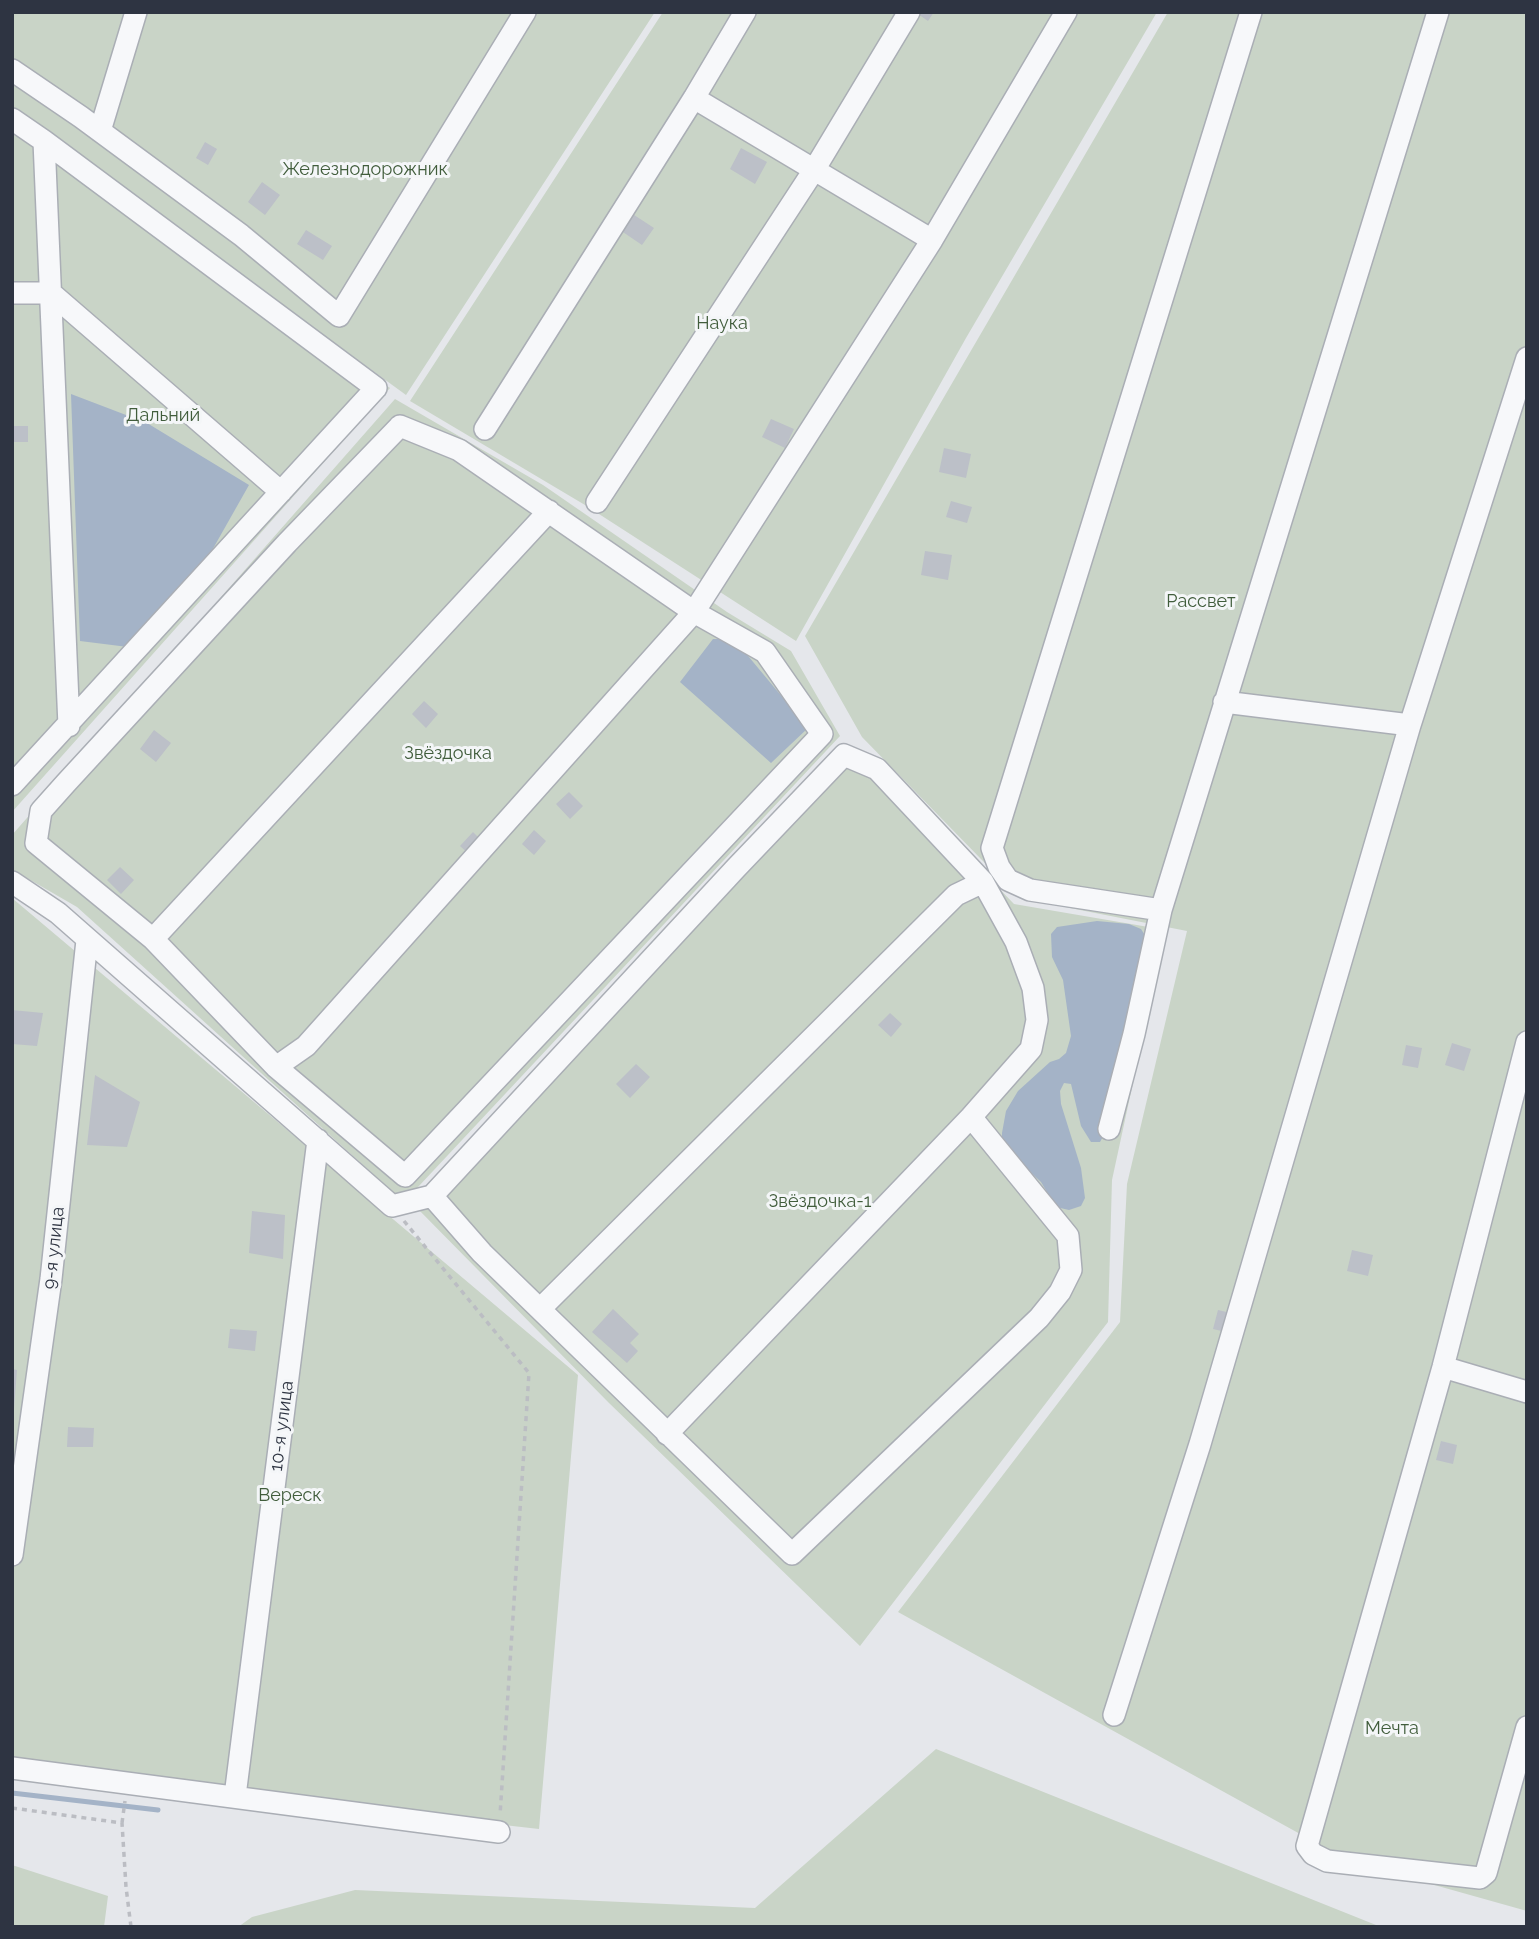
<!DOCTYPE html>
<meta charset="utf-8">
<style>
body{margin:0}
#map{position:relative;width:1539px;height:1939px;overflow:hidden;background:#e5e7eb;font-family:Raleway,sans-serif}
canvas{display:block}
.frame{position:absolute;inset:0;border:14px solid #2e3442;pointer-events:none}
</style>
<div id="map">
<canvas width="1539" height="1939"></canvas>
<div class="frame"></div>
</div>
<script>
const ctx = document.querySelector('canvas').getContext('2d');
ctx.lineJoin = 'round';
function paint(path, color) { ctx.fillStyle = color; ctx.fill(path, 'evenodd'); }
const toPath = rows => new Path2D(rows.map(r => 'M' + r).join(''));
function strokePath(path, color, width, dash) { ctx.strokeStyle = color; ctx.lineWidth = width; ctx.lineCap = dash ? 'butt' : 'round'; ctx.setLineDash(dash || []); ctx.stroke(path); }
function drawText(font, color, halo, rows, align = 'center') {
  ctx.font = font + ' Raleway,sans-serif'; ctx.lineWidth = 6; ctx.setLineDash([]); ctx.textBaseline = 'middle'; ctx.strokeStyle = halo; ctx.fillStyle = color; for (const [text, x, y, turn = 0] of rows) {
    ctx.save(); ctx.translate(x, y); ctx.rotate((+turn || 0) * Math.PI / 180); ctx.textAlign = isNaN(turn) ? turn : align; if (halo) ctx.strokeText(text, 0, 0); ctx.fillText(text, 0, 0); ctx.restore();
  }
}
paint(toPath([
 [12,12,655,12,406,395,12,108],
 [663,12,1157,12,966,338,796,641,585,505,410,401],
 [1168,12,1527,12,1527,1911,1349,1861,898,1612,1120,1322,1127,1184,1187,931,1019,898,862,737,805,636],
 [12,126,390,388,12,812],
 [395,399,543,485,727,612,791,651,840,736,404,1202,77,907,13,870,12,835],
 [847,748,875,760,1014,904,1166,930,1112,1180,1108,1322,860,1646,609,1403,416,1207],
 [12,898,578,1375,539,1829,12,1769],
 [936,1749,1381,1927,238,1927,252,1917,355,1890,755,1908],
 [12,1865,108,1896,104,1927,12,1927]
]), '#c9d4c7');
paint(toPath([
 [71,394,147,423,249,485,189,591,128,647,80,641],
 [713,639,734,639,808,728,771,763,680,682],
 [1097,921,1129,924,1141,929,1146,937,1106,1131,1100,1142,1091,1142,1081,1126,1071,1084,1064,1083,1060,1091,1061,1104,1081,1168,1085,1198,1081,1206,1069,1210,1056,1207,1041,1182,1008,1151,1002,1139,1002,1133,1006,1111,1018,1091,1050,1062,1059,1059,1066,1053,1071,1036,1063,980,1052,957,1051,934,1057,927]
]), '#a4b3c7');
strokePath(toPath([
 [12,1793,158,1810]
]), '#a4b3c7', 5);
paint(toPath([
 [915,12,934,12,928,21],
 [205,142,217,149,208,165,196,158],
 [741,148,767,162,755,184,730,169],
 [262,182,280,195,265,215,248,202],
 [628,211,654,228,642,245,617,228],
 [306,230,332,246,323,260,297,244],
 [771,419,794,429,785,448,762,437],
 [12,426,28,426,28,442,12,442],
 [944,448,971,454,966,478,939,472],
 [951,501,972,507,967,523,946,517],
 [925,551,952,555,948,580,921,575],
 [424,701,438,714,426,728,412,714],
 [154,730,171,743,156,762,140,749],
 [569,792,583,806,570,819,556,804],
 [534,830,546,841,534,855,522,844],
 [473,832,483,842,470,855,460,846],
 [120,867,134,880,121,894,107,880],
 [12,1010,43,1013,37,1046,12,1044],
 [890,1013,902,1024,891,1037,878,1025],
 [1452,1043,1471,1049,1464,1071,1445,1065],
 [1406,1045,1422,1048,1418,1068,1402,1065],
 [636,1064,650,1077,630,1098,616,1084],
 [95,1075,140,1102,127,1147,87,1145],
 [252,1211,285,1215,283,1259,249,1253],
 [1352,1250,1373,1255,1368,1276,1347,1271],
 [613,1309,639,1334,630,1343,638,1351,627,1363,592,1332],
 [1218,1310,1235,1314,1230,1333,1213,1329],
 [230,1329,257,1331,255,1351,228,1348],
 [12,1369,17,1370,14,1409,12,1409],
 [68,1427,94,1428,93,1447,67,1447],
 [1441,1441,1457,1445,1453,1464,1436,1460]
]), '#bcc0c8');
const minor = toPath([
 [12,70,81,117,241,235,339,316,525,12],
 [694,98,932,240],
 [12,119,44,141,376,388,12,785],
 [100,131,136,12],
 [44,141,69,726],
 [12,293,51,293,281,492],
 [400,426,459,450,694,612,765,652,822,734,405,1176,276,1067,153,939,36,843,41,811,66,783,287,543,400,426],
 [485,429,694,98,745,12],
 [597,502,814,170,909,12],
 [1224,702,1410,725],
 [12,882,58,913,392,1206,432,1196,736,868,844,755,877,769,983,882,1016,942,1033,988,1037,1020,1031,1049,971,1117,667,1434],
 [1161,910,1030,890,1008,880,999,867,992,848,1251,12],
 [153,939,549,511],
 [1527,1042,1443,1367,1307,1846,1313,1854,1327,1861,1480,1878,1486,1873,1527,1727],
 [276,1067,306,1046,694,612,932,240,1066,12],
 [1109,1129,1134,1034,1161,910,1438,12],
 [432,1196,482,1253,792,1554,1039,1318,1060,1292,1071,1270,1068,1236,971,1117],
 [540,1309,956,895,983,882],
 [1443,1367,1527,1392],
 [12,1555,51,1279,87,940],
 [1114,1715,1200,1444,1410,725,1527,358],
 [12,1768,499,1832],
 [235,1796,318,1140]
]);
strokePath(minor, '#aaaeb5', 24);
strokePath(toPath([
 [404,1221,529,1373,500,1815],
 [12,1808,122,1823,126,1887,131,1927],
 [122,1823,125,1801]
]), '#bbbdc3', 3.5, [5, 5]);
strokePath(minor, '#f7f8fa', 21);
drawText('18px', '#415d3c', '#f4f6f8', [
 ["Железнодорожник",365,170],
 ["Наука",722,324],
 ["Дальний",163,416],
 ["Рассвет",1201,602],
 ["Звёздочка",448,754],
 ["Звёздочка-1",820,1202],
 ["Вереск",290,1496],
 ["Мечта",1392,1729]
]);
drawText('18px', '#2e3442', '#f4f6f8', [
 ["9-я улица",54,1248,-84],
 ["10-я улица",282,1426,-83]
]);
</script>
